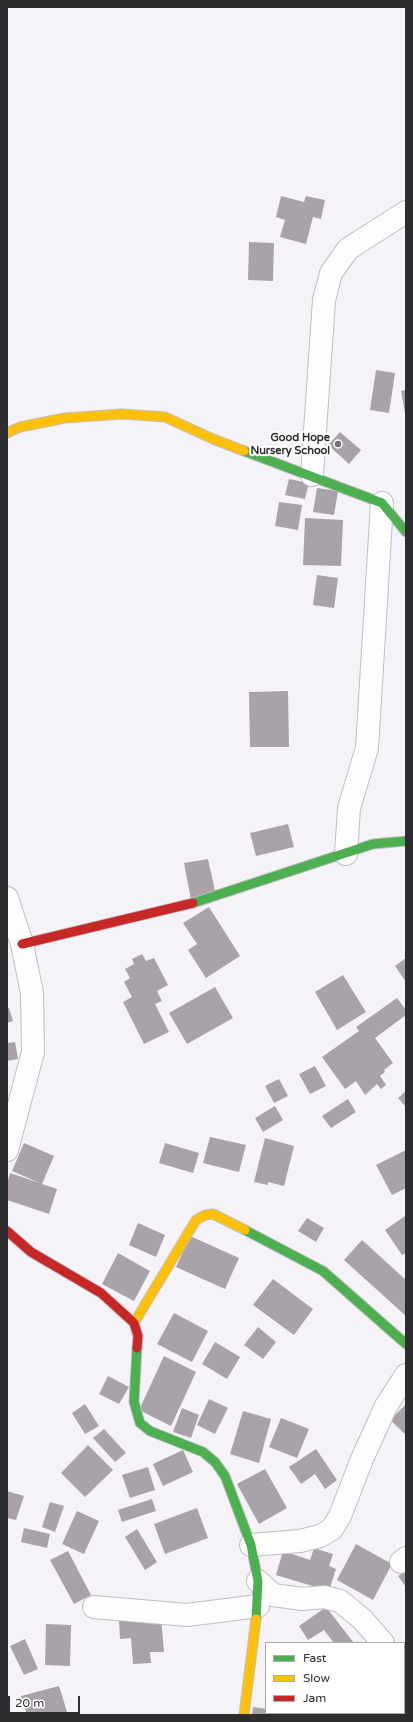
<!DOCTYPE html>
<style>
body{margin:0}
#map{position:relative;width:413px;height:1722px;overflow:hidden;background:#f5f3f7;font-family:"Varela Round",sans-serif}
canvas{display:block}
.frame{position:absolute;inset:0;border:8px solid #2d2c2e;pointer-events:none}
.legend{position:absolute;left:265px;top:1642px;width:140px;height:72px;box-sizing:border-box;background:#fff;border:1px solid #ababab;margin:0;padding:5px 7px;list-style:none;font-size:12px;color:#2d2c2e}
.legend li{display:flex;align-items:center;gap:8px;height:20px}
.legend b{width:20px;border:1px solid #ababab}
.scale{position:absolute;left:8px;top:1696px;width:72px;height:18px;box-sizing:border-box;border:2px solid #2d2c2e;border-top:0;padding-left:5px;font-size:12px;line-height:14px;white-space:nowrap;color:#2d2c2e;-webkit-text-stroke:3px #fff;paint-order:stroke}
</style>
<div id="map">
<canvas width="413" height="1722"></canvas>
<div class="frame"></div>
<ul class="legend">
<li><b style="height:5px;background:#4caf50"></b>Fast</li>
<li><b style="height:5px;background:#ffc107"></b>Slow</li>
<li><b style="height:5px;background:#c62828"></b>Jam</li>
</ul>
<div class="scale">20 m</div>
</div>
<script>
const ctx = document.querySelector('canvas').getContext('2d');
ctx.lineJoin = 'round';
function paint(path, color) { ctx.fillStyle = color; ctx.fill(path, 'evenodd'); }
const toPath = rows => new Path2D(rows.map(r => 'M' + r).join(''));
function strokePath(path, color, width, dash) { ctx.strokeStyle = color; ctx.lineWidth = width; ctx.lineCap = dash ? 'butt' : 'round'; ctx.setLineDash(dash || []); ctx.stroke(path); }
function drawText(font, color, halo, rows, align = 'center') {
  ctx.font = font + ' "Varela Round",sans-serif'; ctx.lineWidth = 4; ctx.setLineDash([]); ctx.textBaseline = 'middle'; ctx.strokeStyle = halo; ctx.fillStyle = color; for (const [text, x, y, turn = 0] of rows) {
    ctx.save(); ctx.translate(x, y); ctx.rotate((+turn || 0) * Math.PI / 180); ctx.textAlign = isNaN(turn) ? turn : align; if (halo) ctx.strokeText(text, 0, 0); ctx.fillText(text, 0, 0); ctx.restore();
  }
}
paint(toPath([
 [281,196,304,202,306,196,325,200,321,219,313,217,306,244,280,237,285,220,276,217],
 [249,242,274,243,273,281,248,280],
 [376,370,395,373,389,413,370,410],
 [406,390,406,413,405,413,401,391],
 [340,432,361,450,349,464,328,445],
 [289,479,309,483,305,499,285,495],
 [317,488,338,491,334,515,313,512],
 [279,502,302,505,298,530,275,526],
 [305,518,343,520,341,566,303,565],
 [317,575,338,578,334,608,313,605],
 [288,691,289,747,250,747,249,692],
 [288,824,294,847,256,856,250,833],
 [208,859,216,895,191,900,184,863],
 [209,907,240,956,206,978,188,950,197,944,183,923],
 [142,954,146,961,154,958,168,985,157,991,162,1001,155,1004,169,1032,144,1044,123,1002,132,997,124,982,130,978,125,969,134,964,132,959],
 [406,958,406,982,395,966],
 [343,975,366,1012,337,1030,315,992],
 [215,987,233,1018,187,1044,169,1013],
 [397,998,406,1010,406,1015,375,1038,393,1063,384,1070,385,1072,380,1076,386,1085,381,1089,377,1084,365,1095,356,1081,345,1089,322,1057,359,1031,356,1027],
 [7,1008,9,1008,13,1021,7,1023],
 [15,1042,18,1059,7,1061,7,1043],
 [315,1066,326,1086,310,1094,299,1074],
 [279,1079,288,1096,274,1103,265,1086],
 [406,1091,406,1107,398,1098],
 [348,1099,356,1112,331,1128,322,1116],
 [275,1106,283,1120,263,1132,255,1118],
 [210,1137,246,1145,239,1172,203,1163],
 [265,1138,294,1146,284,1186,268,1182,268,1185,254,1182],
 [24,1143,54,1156,42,1184,57,1189,49,1214,7,1200,7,1184,10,1173,40,1183,12,1171],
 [165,1143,199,1153,193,1173,159,1163],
 [406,1150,406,1188,392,1195,376,1165],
 [405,1216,406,1253,402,1255,385,1230],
 [307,1218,324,1228,316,1242,298,1231],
 [138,1223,165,1235,156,1257,129,1245],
 [190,1236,239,1258,225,1289,176,1267],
 [362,1240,406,1280,406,1316,344,1260],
 [118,1253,150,1271,134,1301,102,1284],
 [273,1279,313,1309,294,1335,253,1305],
 [174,1313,208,1331,192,1362,157,1344],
 [258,1327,276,1342,263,1359,244,1345],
 [215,1342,240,1357,227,1379,202,1364],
 [164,1356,196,1372,171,1426,139,1410],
 [108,1376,129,1387,119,1404,99,1394],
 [209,1399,228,1408,215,1434,197,1425],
 [85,1404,99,1426,85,1434,72,1413],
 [406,1404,406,1435,390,1420],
 [182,1408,199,1415,191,1438,173,1432],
 [243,1411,271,1419,259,1463,230,1454],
 [281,1418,309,1429,297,1458,269,1447],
 [104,1429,126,1453,115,1462,93,1438],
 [88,1445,113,1470,85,1497,61,1473],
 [316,1449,337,1480,325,1489,315,1474,301,1484,289,1467],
 [183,1450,193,1472,163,1486,153,1464],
 [148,1467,155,1490,130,1498,122,1475],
 [265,1469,287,1508,259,1524,237,1484],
 [7,1491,24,1496,16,1520,7,1518],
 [152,1499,156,1511,122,1522,118,1510],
 [50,1502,64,1506,55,1532,42,1527],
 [197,1508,208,1538,165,1554,154,1524],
 [77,1511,99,1521,84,1554,62,1544],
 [24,1528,50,1534,47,1548,21,1542],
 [137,1529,157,1562,145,1570,125,1537],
 [356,1544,392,1564,373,1600,337,1580],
 [314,1548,333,1554,329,1566,336,1569,329,1591,276,1575,283,1551,310,1560],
 [68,1551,91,1595,74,1604,50,1560],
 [406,1571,406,1587,398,1576],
 [326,1607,354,1643,334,1643,324,1630,308,1640,299,1626],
 [161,1617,164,1652,150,1652,151,1663,133,1664,131,1638,120,1639,119,1620],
 [46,1624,71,1625,70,1666,45,1665],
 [25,1639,38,1669,24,1675,10,1646],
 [59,1686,68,1715,27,1715,21,1696],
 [253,1707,266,1709,266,1713,275,1713,274,1715,252,1715]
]), '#a9a2a9');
const street = toPath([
 [312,475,324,300,331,273,348,249,406,212],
 [346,854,349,808,367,748,382,503],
 [7,898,22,944,32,993,33,1052,7,1150],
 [251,1545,300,1541,320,1536,332,1529,340,1516,362,1459,386,1406,406,1375],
 [401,1562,406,1558],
 [258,1581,273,1595,303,1599,324,1597,340,1601,362,1619,383,1643],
 [94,1607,187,1615,258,1606],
 [404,1668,406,1670]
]);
const fast = toPath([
 [244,451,382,503,406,532],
 [193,903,373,844,406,841],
 [245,1230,323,1271,406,1344],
 [137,1348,134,1402,140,1423,150,1431,203,1452,215,1462,225,1476,251,1545,258,1581,256,1619]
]);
const slow = toPath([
 [7,433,20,427,65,418,122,414,165,417,213,439,244,451],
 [134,1323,196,1220,205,1215,213,1214,245,1230],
 [244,1715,256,1619]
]);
const jam = toPath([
 [22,944,193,903],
 [7,1231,31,1252,101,1293,134,1323,138,1336,137,1348]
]);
strokePath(street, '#c0bec1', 24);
strokePath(fast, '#c0bec1', 11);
strokePath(slow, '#c0bec1', 11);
strokePath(jam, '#c0bec1', 11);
strokePath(street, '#fefdfe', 22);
strokePath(fast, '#4caf50', 9);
strokePath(slow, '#ffc107', 9);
strokePath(jam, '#c62828', 9);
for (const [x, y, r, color] of [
 [338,444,4,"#737274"]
]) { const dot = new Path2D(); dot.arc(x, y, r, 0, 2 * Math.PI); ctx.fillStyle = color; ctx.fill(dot); strokePath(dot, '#fff', 1.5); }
drawText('bold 11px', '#2d2c2e', '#fff', [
 ["Good Hope",330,438],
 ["Nursery School",330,451]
], 'right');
</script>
